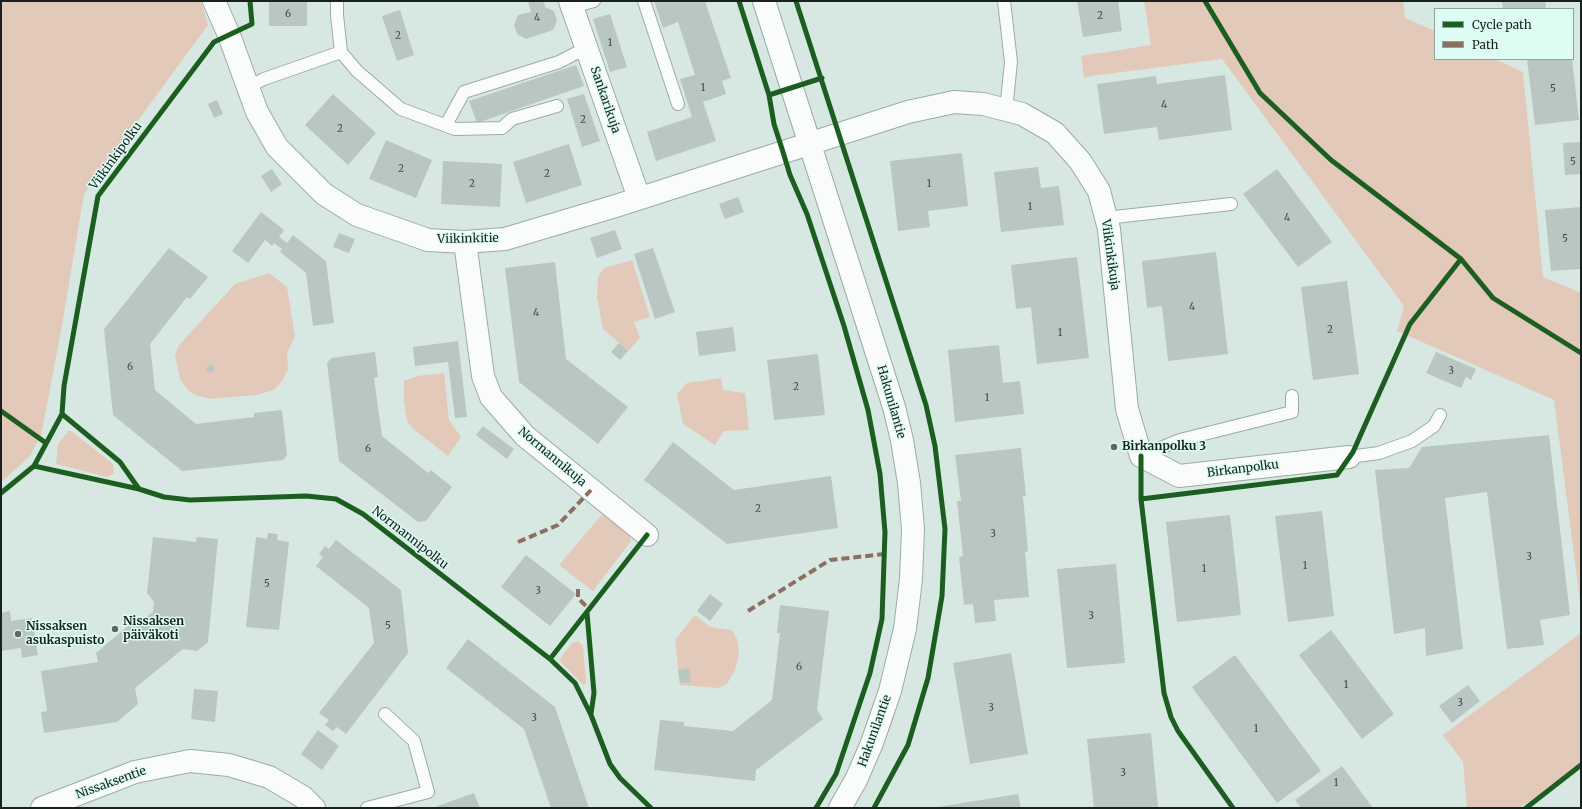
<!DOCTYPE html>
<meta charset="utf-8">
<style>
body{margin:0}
#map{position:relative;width:1582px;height:809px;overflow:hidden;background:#d7e8e2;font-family:Merriweather,serif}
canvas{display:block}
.frame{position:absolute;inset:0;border:2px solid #17221f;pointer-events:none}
.legend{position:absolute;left:1434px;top:8px;width:140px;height:52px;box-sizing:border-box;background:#ddfcf3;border:1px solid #8ea59e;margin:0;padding:5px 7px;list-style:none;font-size:12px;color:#17221f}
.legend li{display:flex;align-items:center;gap:8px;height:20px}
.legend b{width:20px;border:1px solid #8ea59e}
</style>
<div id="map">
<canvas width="1582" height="809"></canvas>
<div class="frame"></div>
<ul class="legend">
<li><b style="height:5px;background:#1b5e20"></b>Cycle path</li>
<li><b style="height:5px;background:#8d6e63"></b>Path</li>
</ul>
</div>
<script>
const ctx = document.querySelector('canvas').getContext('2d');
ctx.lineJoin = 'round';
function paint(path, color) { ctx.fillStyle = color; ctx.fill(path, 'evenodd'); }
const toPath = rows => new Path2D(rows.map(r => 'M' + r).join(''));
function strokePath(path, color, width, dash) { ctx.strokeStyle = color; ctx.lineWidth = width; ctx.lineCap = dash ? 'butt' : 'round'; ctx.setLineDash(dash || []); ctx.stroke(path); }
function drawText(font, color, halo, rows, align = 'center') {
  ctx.font = font + ' Merriweather,serif'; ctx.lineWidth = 3; ctx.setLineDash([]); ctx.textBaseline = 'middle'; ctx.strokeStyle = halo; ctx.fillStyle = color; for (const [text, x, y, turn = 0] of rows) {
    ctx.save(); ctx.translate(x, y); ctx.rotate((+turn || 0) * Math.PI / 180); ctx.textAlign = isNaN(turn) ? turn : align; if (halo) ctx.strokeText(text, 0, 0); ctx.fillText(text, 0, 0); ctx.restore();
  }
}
paint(toPath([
 [1,1,201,1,208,25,84,194,62,326,41,436,29,457,1,482],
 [1144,1,1403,1,1405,18,1435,31,1435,59,1495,59,1523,72,1543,277,1581,293,1581,609,1554,400,1397,331,1404,306,1222,59,1084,77,1081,56,1151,45],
 [632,260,650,317,634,322,640,338,628,351,603,329,597,297,598,277,604,268],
 [269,273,287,287,295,336,287,353,288,370,282,381,274,390,256,395,211,399,195,395,187,389,180,379,175,355,179,345,235,284],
 [444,373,449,420,461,437,448,456,412,428,407,421,404,401,404,381,417,376],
 [721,378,723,390,745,393,749,430,724,431,715,445,683,424,677,394,687,383],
 [68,431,71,431,113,464,114,473,107,477,56,464,58,445],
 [605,511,628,531,631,541,593,591,559,565],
 [695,615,710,627,732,630,737,639,739,654,735,670,727,684,719,688,680,685,675,640],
 [1581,633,1581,765,1520,808,1467,808,1463,762,1443,735],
 [578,641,583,646,586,683,583,685,559,660,572,643]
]), '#e3c9b9');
paint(toPath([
 [269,1,307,1,307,26,269,26],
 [528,1,544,1,545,7,554,11,557,21,553,30,526,39,517,34,514,25,518,15,531,12],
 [654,1,705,1,731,78,722,81,726,94,703,102,716,141,656,161,647,132,692,117,680,79,695,75,678,22,663,28],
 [1077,1,1118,1,1122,31,1083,37],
 [1502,1,1545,1,1546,9,1503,9],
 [400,10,414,55,397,61,382,16],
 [610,14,627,67,610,72,593,19],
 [1527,59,1572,59,1579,120,1535,125],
 [576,65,584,86,477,123,469,101],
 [1225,75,1232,130,1159,140,1157,127,1104,134,1097,84,1156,76,1157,84],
 [333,94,376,133,348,165,305,125],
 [584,94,600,141,582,147,567,99],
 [217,100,223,114,214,118,208,104],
 [386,140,432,160,416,198,369,179],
 [1580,142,1581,174,1565,175,1563,143],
 [569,144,582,185,526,203,513,162],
 [962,153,968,206,928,211,930,227,898,231,890,161],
 [443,161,502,164,500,207,441,204],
 [1038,167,1041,188,1059,186,1064,225,1001,232,994,172],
 [272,169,282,184,271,192,261,176],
 [1277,169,1332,242,1298,267,1243,194],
 [738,197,744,212,725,219,719,204],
 [1581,207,1581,269,1551,271,1545,210],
 [261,212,284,230,279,237,287,243,293,235,326,261,334,323,313,326,306,273,280,252,282,249,274,243,272,246,265,240,248,263,232,251],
 [615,230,622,249,597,258,590,238],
 [339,233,355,239,349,253,333,247],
 [169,248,208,277,190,299,187,297,150,344,155,390,196,424,254,417,254,413,282,410,287,455,283,460,182,471,113,415,104,329],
 [653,248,675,312,655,319,634,254],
 [1216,252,1228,354,1168,361,1162,306,1147,308,1142,261],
 [1077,257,1089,358,1037,364,1031,307,1016,309,1011,265],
 [555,262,566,359,628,407,598,444,519,382,505,268],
 [1347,281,1359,374,1313,380,1301,287],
 [733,327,736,351,699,356,696,332],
 [458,341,467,417,455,418,448,362,415,366,413,347],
 [619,343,628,351,620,360,611,352],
 [999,345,1003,383,1020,381,1024,414,955,422,948,350],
 [375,352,378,377,374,378,382,436,428,473,431,470,452,487,426,521,418,522,339,461,327,363,331,358],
 [1436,352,1476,369,1471,380,1466,377,1461,388,1426,373],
 [818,354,825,415,774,420,767,360],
 [210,364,215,368,211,373,206,369],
 [483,426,514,449,507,459,476,435],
 [1549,435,1570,615,1540,620,1544,645,1507,649,1487,492,1445,498,1463,649,1426,656,1425,628,1394,634,1375,470,1409,468,1422,447],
 [673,442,734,490,831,476,838,528,727,544,644,480],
 [1021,448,1026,496,1023,496,1028,551,1025,552,1029,597,994,600,996,621,975,623,973,604,964,605,959,557,963,556,957,501,961,501,955,455],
 [1322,511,1334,616,1288,622,1275,516],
 [1230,515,1241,615,1177,622,1166,522],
 [268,533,278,534,277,540,289,542,279,630,246,627,256,537,267,539],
 [153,537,196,542,197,537,218,539,208,642,197,651,183,649,135,688,138,704,117,722,44,733,41,712,47,711,41,671,98,662,96,653,135,620,138,624,153,612,154,602,147,593],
 [336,540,401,590,408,653,346,734,337,727,333,731,325,725,329,720,319,713,374,643,369,608,316,566,323,557,319,554,325,546,329,549],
 [526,555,576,594,550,626,501,587],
 [1116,564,1125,663,1067,668,1057,569],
 [710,594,723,604,710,621,697,611],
 [780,605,829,611,817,710,823,719,756,770,755,781,654,770,660,720,684,722,684,726,733,731,772,700,780,633,777,633],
 [10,611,11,621,32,618,38,655,22,658,21,648,1,651,1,613],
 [1331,630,1394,714,1362,739,1299,655],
 [468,639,555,707,589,808,551,808,524,729,446,668],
 [1011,653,1028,754,970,764,953,663],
 [1235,655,1321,771,1277,803,1192,687],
 [689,668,691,682,680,683,678,670],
 [1468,685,1480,701,1452,723,1439,706],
 [194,689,218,691,215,722,191,719],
 [318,730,339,746,322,770,301,754],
 [1151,733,1158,808,1094,808,1087,739],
 [1342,766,1373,808,1301,808,1295,800],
 [474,793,480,808,432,808],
 [1018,794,1021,808,938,808,938,807]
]), '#b9c6c2');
const service = toPath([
 [644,1,678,104],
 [1004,1,1011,62,1006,110],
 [572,7,594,1],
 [341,52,357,71,401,109,455,129,502,128,512,119,557,106],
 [248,87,264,79,341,52,337,15,337,1],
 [446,125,464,92,559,62,586,48],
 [1106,218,1231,204],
 [1141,456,1180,440,1292,412,1292,396],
 [1349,457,1379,453,1412,441,1434,426,1440,415],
 [367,808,428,792,414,741,385,714]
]);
const minor = toPath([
 [214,1,229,35,257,112,277,147,324,194,357,215,428,240,465,242,505,239,619,205,908,112,954,102,983,104,1022,114,1055,133,1080,161,1099,191,1109,229,1127,409,1141,456,1179,476,1349,457],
 [570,1,639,198],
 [465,242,483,376,491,397,525,436,647,535],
 [42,808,135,772,190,761,229,765,269,777,303,797,314,808]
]);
const tertiary = toPath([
 [764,1,894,407,902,440,909,483,913,529,911,579,905,629,890,691,872,743,856,780,840,808]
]);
strokePath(service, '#9daaa6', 14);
strokePath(minor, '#9daaa6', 24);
strokePath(tertiary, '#9daaa6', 24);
strokePath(service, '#f9fcfb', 12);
strokePath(minor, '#f9fcfb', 22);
strokePath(tertiary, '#f9fcfb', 22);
strokePath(toPath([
 [518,542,558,525,591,490],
 [578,589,578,598,590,610],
 [748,611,830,560,885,554]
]), '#8d6e63', 4, [8, 4]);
strokePath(toPath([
 [739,1,769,95,774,124,783,152,790,175,807,214,844,326,868,410,880,474,885,532,882,619,870,673,836,774,816,808],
 [796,1,926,405,935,446,945,529,942,596,928,678,908,745,874,808],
 [1205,1,1260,93,1331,160,1461,259,1493,298,1581,353],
 [769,95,822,78],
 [1,411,46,443],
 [62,414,120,462,139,489,164,497,190,500,306,496,336,499,363,514,550,659,647,535],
 [1141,456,1141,499,1164,693,1171,717,1178,731,1233,808],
 [34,466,139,489],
 [1,493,34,466,62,414,64,386,98,196,214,42,252,24,250,1],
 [1141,499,1337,475,1353,452,1410,324,1461,259],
 [587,613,594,693,591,714],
 [550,659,575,683,591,715,610,764,620,778,651,808],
 [1526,808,1581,765]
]), '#1b5e20', 5);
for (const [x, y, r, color] of [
 [1114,447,4,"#5a6763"],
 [115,629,4,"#5a6763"],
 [18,634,4,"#5a6763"]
]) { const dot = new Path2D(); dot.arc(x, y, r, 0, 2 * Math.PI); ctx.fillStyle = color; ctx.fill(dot); strokePath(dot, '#ddfcf3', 1.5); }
drawText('10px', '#404b48', null, [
 ["6",288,14],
 ["2",1100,16],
 ["4",537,18],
 ["2",398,36],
 ["1",610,43],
 ["1",703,88],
 ["5",1553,89],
 ["4",1164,105],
 ["2",583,120],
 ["2",340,129],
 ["5",1573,162],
 ["2",401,169],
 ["2",547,174],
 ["2",472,184],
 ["1",929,184],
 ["1",1030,207],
 ["4",1287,218],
 ["5",1565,239],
 ["4",1192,307],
 ["4",536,313],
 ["2",1330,330],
 ["1",1060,333],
 ["6",130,367],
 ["3",1451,371],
 ["2",796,387],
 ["1",987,398],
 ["6",368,449],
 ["2",758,509],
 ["3",993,534],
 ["3",1529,557],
 ["1",1305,566],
 ["1",1204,569],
 ["5",267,584],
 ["3",538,591],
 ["3",1091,616],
 ["5",388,626],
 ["6",799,667],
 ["1",1346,685],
 ["3",1460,703],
 ["3",991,708],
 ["3",534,718],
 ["1",1256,729],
 ["3",1123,773],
 ["1",1336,783]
]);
drawText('12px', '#17221f', '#ddfcf3', [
 ["Sankarikuja",605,100,71],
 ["Viikinkipolku",116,156,-54],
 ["Viikinkitie",468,239,-1],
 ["Viikinkikuja",1110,255,82],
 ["Hakunilantie",891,402,74],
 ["Normannikuja",552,457,40],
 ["Birkanpolku",1243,469,-7],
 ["Normannipolku",410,538,38],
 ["Hakunilantie",875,731,-70],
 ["Nissaksentie",111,783,-20]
]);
drawText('bold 12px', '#17221f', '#ddfcf3', [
 ["Birkanpolku 3",1122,447],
 ["Nissaksen",123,622],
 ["päiväkoti",123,636],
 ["Nissaksen",26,627],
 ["asukaspuisto",26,641]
], 'left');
</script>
